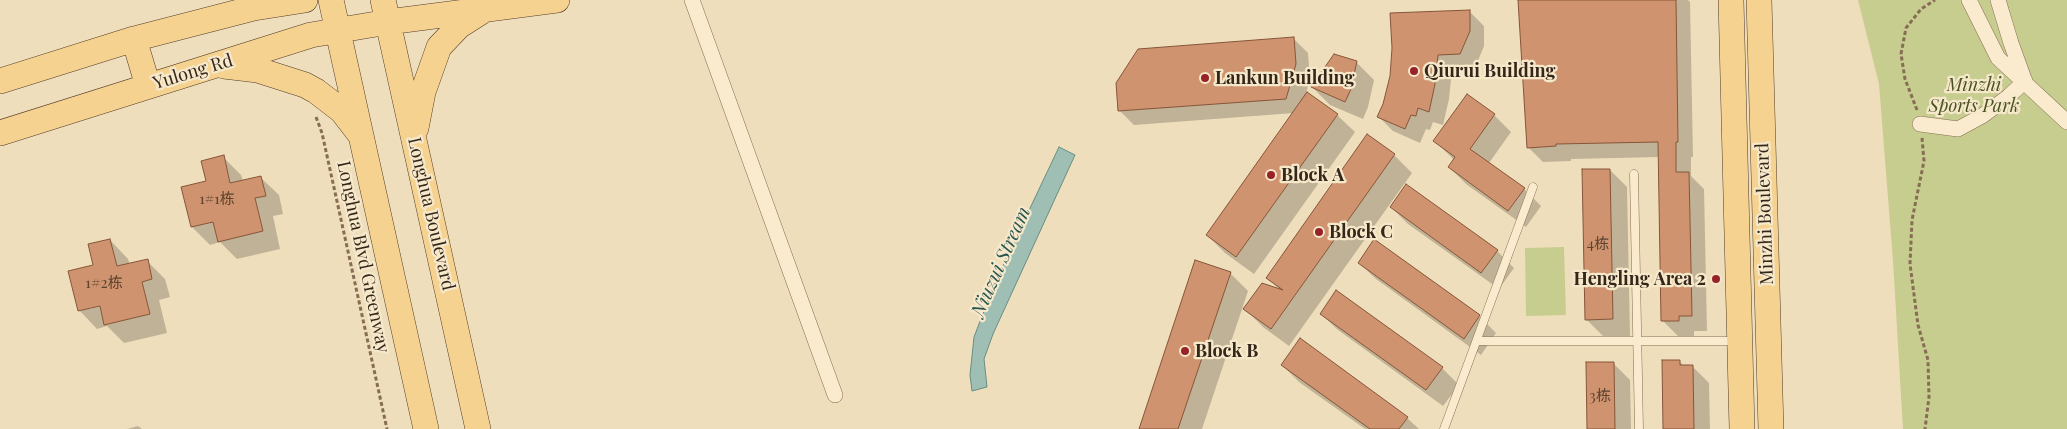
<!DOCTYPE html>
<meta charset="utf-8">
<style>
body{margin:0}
canvas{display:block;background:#efdebb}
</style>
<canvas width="2067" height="429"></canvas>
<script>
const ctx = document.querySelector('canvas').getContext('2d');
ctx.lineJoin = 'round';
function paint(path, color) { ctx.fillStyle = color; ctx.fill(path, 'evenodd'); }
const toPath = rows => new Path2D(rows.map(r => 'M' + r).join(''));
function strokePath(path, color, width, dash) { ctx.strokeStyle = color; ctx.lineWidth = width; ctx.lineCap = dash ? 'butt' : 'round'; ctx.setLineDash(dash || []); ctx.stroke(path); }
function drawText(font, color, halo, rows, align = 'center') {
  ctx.font = font + ' "Playfair Display","Noto Sans SC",serif'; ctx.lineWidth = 4.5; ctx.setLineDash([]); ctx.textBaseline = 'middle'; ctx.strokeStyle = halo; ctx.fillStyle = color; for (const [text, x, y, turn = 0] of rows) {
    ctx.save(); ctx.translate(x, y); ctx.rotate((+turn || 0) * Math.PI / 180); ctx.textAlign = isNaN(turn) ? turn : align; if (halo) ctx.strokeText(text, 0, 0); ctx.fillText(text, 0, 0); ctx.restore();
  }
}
paint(toPath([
 [1858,0,2067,0,2067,429,1903,429,1893,261,1879,84],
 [1564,247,1566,315,1526,316,1525,248]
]), '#c7cd8f');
const water = toPath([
 [1059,147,1075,155,993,334,984,359,987,387,972,391,970,375,974,337,996,280,1059,147]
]);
paint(water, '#9fbfb5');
strokePath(water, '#678d82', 1);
paint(toPath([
 [1519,0,1688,0,1690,2,1693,157,1691,157,1691,176,1704,189,1707,331,1694,331,1694,336,1678,336,1663,321,1660,157,1571,159,1571,161,1543,162,1528,147],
 [1469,11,1484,26,1484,46,1475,68,1452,69,1449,99,1443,125,1433,122,1430,130,1426,129,1420,143,1393,131,1379,117],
 [1294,39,1308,53,1310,79,1306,93,1337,115,1355,132,1254,274,1225,253,1207,235,1294,113,1134,125,1119,110],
 [1356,62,1374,80,1368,107,1363,119,1330,105,1312,87],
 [1468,96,1494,115,1511,132,1489,163,1524,189,1541,206,1526,227,1466,184,1449,167,1454,160,1435,141],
 [1394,155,1412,173,1289,346,1263,327,1245,309,1280,290,1267,277],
 [223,157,241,175,243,181,260,177,279,195,283,214,273,216,280,249,237,259,220,242,210,245,192,227,208,182],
 [1610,170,1627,187,1630,336,1603,336,1586,319],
 [1391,207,1497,251,1514,268,1499,289,1408,224],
 [110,240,128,259,130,265,147,261,165,279,170,297,159,300,167,333,124,343,107,326,97,329,79,310,95,266],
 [106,305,90,309,90,307],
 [1359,263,1479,316,1496,333,1481,355,1376,279],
 [1230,273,1248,291,1202,429,1140,429],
 [1321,314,1442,368,1459,385,1443,406,1338,330],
 [1679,361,1684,366,1692,366,1709,383,1710,429,1665,429],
 [1613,363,1630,380,1631,429,1588,429],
 [1282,365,1407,418,1419,429,1365,429,1299,382],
 [138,426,142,429,127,429]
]), '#0003');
const building = toPath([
 [1518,0,1676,0,1678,142,1676,142,1676,172,1689,172,1692,316,1679,316,1679,321,1661,321,1658,142,1556,144,1556,146,1527,148,1518,0],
 [1470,10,1470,31,1460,54,1438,55,1435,84,1429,112,1418,108,1416,116,1411,115,1405,129,1377,117,1383,104,1390,76,1392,48,1390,13,1470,10],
 [1294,37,1296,64,1286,99,1118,111,1116,83,1138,49,1294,37],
 [1334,54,1357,61,1351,89,1345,102,1311,87,1334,54],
 [1307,92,1338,114,1236,257,1206,235,1307,92],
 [1467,94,1495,114,1470,149,1525,188,1508,211,1448,167,1455,157,1433,141,1467,94],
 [1367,134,1395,154,1271,329,1243,309,1262,283,1283,290,1266,278,1367,134],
 [224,155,230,183,261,176,266,196,255,198,263,231,218,242,213,222,191,227,181,187,206,181,201,161,224,155],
 [1582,169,1610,169,1613,319,1585,320,1582,169],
 [1406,184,1498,250,1481,273,1390,207,1406,184],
 [110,239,117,266,148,259,152,279,142,282,150,314,104,325,100,306,78,311,68,271,93,265,88,244,110,239],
 [1374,239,1480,315,1464,339,1358,263,1374,239],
 [1195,260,1231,272,1178,429,1139,429,1195,260],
 [1336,290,1443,367,1426,390,1320,314,1336,290],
 [1300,338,1408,417,1399,429,1370,429,1281,365,1300,338],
 [1662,360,1680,360,1680,365,1693,365,1694,429,1663,429,1662,360],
 [1586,362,1614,362,1615,429,1587,429,1586,362]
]);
paint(building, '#cf946f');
strokePath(building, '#865539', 1);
const lane = toPath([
 [1634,174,1639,429],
 [1477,341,1737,341],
 [1444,429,1533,187]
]);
const street = toPath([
 [692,0,835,395],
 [1969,0,1998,58,2067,122],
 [1998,0,2011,43,2024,79],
 [1920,124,1958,129,1982,116,2008,97,2025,81]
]);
const primary = toPath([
 [331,0,426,429],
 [383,0,478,429],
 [1731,0,1742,429],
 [1759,0,1771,429],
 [134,39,148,86],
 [224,66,258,70,305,85,316,91,342,111,359,133],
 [0,81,134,39,254,8,305,0],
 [416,128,423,92,439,47,459,26,481,12],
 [0,133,311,35,388,22,557,0]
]);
strokePath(lane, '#866d54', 9);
strokePath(street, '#866d54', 16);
strokePath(primary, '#533c29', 26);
strokePath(toPath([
 [1917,110,1905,79,1901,54,1906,28,1921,9,1935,0],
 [316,117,322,133,387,429],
 [1922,138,1924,161,1912,220,1910,264,1918,325,1928,360,1929,397,1925,429]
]), '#866d54', 3, [4, 2.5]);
strokePath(lane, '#faebce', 8);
strokePath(street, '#faebce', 15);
strokePath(primary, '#f5d28f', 25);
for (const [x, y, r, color] of [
 [1414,71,5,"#972227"],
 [1205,78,5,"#972227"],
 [1271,175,5,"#972227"],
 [1319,232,5,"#972227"],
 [1716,279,5,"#972227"],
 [1185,351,5,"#972227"]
]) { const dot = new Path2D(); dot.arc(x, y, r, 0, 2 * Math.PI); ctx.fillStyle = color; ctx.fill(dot); strokePath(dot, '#f6e8ca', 2); }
drawText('15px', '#5c422f', null, [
 ["1#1栋",217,199],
 ["4栋",1598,244],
 ["1#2栋",104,283],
 ["3栋",1600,396]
]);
drawText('bold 18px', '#35261a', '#f6e8ca', [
 ["Qiurui Building",1424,71],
 ["Lankun Building",1215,78],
 ["Block A",1281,175],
 ["Block C",1329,232],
 ["Hengling Area 2",1706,279,"right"],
 ["Block B",1195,351]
], 'left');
drawText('18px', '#35261a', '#f6e8ca', [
 ["Yulong Rd",193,72,-17],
 ["Longhua Boulevard",431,214,77],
 ["Minzhi Boulevard",1765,214,-92],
 ["Longhua Blvd Greenway",363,257,78]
]);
drawText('italic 18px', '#475220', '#f6e8ca', [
 ["Minzhi",1974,85],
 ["Sports Park",1974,106]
]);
drawText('italic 19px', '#285551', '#f6e8ca', [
 ["Niuzui Stream",1001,262,-66]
]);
</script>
